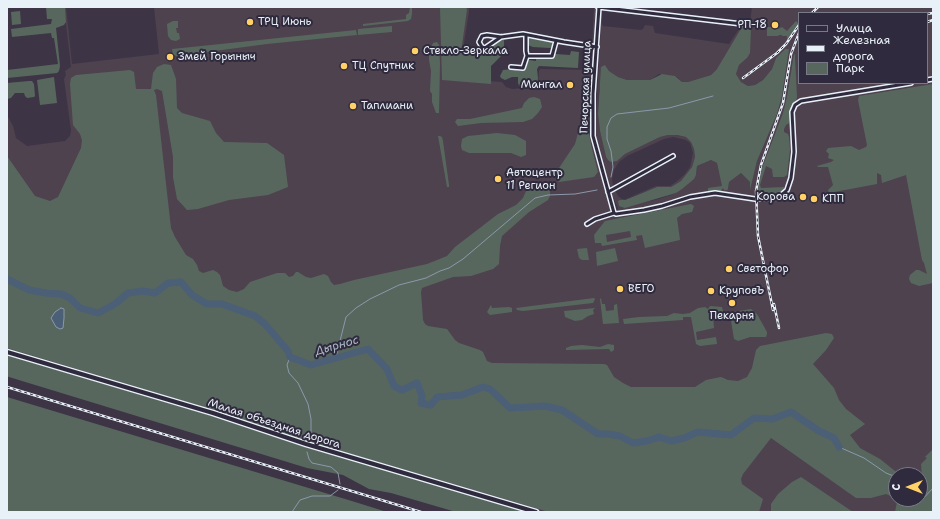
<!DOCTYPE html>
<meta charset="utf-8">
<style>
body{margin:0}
#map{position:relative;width:940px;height:519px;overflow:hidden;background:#3d3545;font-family:"Shantell Sans",sans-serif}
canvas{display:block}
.frame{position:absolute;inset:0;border:8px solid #e8f1f8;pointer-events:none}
.legend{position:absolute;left:798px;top:12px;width:130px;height:72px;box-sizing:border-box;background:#2f2a3d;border:1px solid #797a88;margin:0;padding:5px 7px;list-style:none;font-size:12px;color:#e8f1f8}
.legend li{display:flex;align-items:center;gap:8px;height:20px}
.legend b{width:20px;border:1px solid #797a88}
.north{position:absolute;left:888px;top:467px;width:40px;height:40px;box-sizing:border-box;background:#2f2a3d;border:1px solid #797a88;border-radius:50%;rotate:270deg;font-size:11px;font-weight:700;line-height:16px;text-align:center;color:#e8f1f8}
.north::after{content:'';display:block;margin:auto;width:14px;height:18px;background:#ffd166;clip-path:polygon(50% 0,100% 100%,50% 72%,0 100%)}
</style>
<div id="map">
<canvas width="940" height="519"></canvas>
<div class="frame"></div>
<ul class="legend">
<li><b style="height:5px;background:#2f2a3d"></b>Улица</li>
<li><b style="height:5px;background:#e8f1f8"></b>Железная дорога</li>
<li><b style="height:11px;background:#58675e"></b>Парк</li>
</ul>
<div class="north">С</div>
</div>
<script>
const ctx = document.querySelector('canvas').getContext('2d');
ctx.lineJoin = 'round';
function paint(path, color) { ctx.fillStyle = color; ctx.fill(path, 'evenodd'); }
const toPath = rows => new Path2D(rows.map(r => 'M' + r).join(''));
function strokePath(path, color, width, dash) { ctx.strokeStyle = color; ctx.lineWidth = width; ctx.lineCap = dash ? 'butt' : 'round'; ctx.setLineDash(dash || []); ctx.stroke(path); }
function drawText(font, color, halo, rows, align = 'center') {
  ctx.font = font + ' "Shantell Sans",sans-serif'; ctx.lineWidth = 4; ctx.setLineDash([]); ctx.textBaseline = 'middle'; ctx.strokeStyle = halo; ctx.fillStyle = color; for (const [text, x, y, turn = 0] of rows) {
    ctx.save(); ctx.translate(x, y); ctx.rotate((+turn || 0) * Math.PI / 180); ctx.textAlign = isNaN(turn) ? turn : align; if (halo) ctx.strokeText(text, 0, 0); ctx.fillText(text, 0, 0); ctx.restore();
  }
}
paint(toPath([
 [64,7,66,7,72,64,159,54,154,7,469,7,469,12,463,49,465,56,488,81,502,82,506,87,512,89,538,87,539,71,540,69,591,70,594,7,596,7,590,85,590,129,592,142,608,201,614,211,617,212,618,208,612,195,595,134,602,7,602,24,603,26,641,30,643,29,645,25,653,26,655,33,729,44,741,26,750,22,752,7,933,7,933,512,546,512,307,442,214,410,7,349,7,115,13,126,16,138,27,146,65,141,70,136,71,130,64,79,66,75,65,71,71,67],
 [799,13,927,13,927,83,799,83],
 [785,49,788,54,782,96,777,114,757,161,750,188,750,182,741,173,729,182,728,189,723,188,717,163,711,160,697,166,696,175,676,193,659,199,622,207,623,200,657,187,671,187,681,181,692,167,695,157,694,149,691,142,686,137,676,135,668,135,660,137,625,154,617,161,608,160,606,157,600,131,598,114,599,90,605,65,609,71,618,77,627,80,650,80,659,74,677,77,682,82,688,82,711,75,717,69,747,58,739,65,736,74,741,82,748,86,755,85,763,80,772,69,776,58],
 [673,137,686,140,690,143,693,153,690,167,684,175,676,182,670,186,656,186,625,199,622,199,618,196,613,186,612,179,614,170,619,162,627,156,664,139],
 [896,475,920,475,920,499,896,499]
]), '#4e424e');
paint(toPath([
 [46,7,65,7,66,22,64,25,56,28,60,66,59,71,57,73,7,78,7,70,58,64,54,38,52,38,51,33,12,37,11,29,51,24,52,19,47,19],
 [410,7,412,7,412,14,411,19,408,21,363,26,363,24,406,19,406,15,409,13],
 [440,7,466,7,467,10,461,52,476,53,492,46,501,39,504,40,504,50,501,56,491,66,491,84,442,80],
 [20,11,21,24,12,25,11,12],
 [173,21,178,21,178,28,176,28,177,33,179,33,180,39,176,41,171,40,168,36,167,24],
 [796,21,798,23,799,21,799,24,790,37,787,40,787,36,782,36,782,35,779,35,778,36,767,36,767,27,772,27,772,29,778,29,782,27,787,31],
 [392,26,392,32,358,35,358,29],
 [744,26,750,26,751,28,750,53,747,58,739,65,736,74,741,82,748,86,755,85,763,80,772,69,776,58,785,49,789,49,782,96,777,114,757,161,750,190,750,182,741,173,729,182,728,189,727,190,724,190,723,188,721,191,708,192,708,188,722,186,717,163,711,160,697,166,696,175,694,179,682,189,676,193,625,208,619,206,618,201,620,200,625,200,657,187,671,187,681,181,692,167,695,157,694,149,691,142,686,137,677,135,668,135,660,137,625,154,617,161,611,162,608,160,606,157,600,131,598,114,601,67,605,65,609,71,618,77,627,80,650,80,662,74,675,76,682,82,688,82,711,75,717,69,742,27],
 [356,30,357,35,267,44,177,56,173,55,172,49],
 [528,39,533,39,551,42,554,44,553,47,550,48,533,47,528,45],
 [437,42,439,45,440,63,439,113,436,113,432,102,432,94,430,91,431,71,429,60,429,53,433,43],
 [571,51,579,52,578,68,539,66,537,69,538,78,537,86,535,88,520,88,518,83,518,77,512,77,505,80,501,78,500,76,503,70,513,69,519,71,524,69,529,60,536,61,536,58,551,58,554,57,555,54,570,55],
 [794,54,795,55,795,58,797,97,796,101,792,104,789,123,786,125,784,129,784,132,788,134,789,137,790,150,787,175,784,177,773,177,772,169,766,166,760,185,761,188,784,187,784,189,780,193,774,196,759,196,757,193,762,168,783,113,787,97],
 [164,64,171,65,176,79,177,108,182,113,210,121,216,133,224,142,267,143,284,155,288,187,268,195,229,200,198,209,187,210,177,199,173,177,173,157,162,91,157,89,154,90,156,95,171,228,175,237,186,255,193,259,197,265,199,271,203,273,213,270,217,272,220,275,223,286,229,290,237,292,244,289,250,282,277,273,285,273,289,277,293,276,296,272,298,272,306,277,311,278,324,274,328,276,331,282,334,285,340,284,354,280,427,264,447,256,455,247,498,214,516,205,523,198,526,191,533,186,545,184,549,186,550,191,550,196,548,200,529,212,502,236,500,246,499,264,493,269,471,276,453,277,422,288,421,292,423,320,425,324,428,326,447,329,455,340,459,343,480,350,483,352,487,361,492,363,604,364,607,365,614,377,623,383,631,387,695,387,706,380,721,377,728,380,738,381,747,377,752,368,756,350,760,346,826,333,832,334,834,338,826,350,813,364,834,388,839,400,846,409,865,424,850,435,860,448,880,459,900,475,896,475,896,499,920,499,920,495,923,492,921,464,927,458,925,457,933,449,933,512,895,512,897,502,893,497,886,494,871,498,856,498,771,438,743,474,741,479,742,484,763,499,759,512,549,512,307,441,214,410,7,348,7,156,35,196,50,201,58,197,81,148,82,140,80,134,73,125,70,84,71,78,76,75,130,70,134,72,136,89,151,89,153,73,157,67],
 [54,77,57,103,40,105,37,80],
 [29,81,32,81,34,84,35,96,34,97,27,98,25,96,24,93,15,93,11,98,7,99,7,83],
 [933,84,933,283,919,286,911,283,909,279,910,275,916,270,919,270,927,274,924,263,922,260,906,175,882,183,881,175,877,173,877,184,829,193,828,190,833,185,828,167,818,167,817,166,831,162,834,160,828,158,829,154,826,151,828,148,851,146,859,150,866,147,867,145,858,100,859,96],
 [534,97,540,99,542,107,538,113,532,119,523,122,481,123,458,126,455,122,457,119,470,119,522,108,524,103,529,98],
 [588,111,588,129,592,149,598,172,594,177,559,182,556,180,555,176,557,171,575,144,583,115],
 [497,133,515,135,526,141,526,155,521,157,511,153,469,153,462,150,461,146,462,139,468,136],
 [438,136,440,136,442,137,443,141,449,185,449,187,447,187],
 [691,204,694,206,692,212,682,214,677,218,680,240,645,248,642,235,636,236,637,240,602,246,601,243,595,243,594,235,605,221],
 [630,231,631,237,607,242,606,235],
 [587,248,589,260,582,260,579,258,577,249],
 [615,248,618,261,597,266,596,252],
 [594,298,595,299,593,303,523,311,517,310,516,308],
 [601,298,602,304,605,304,606,311,614,310,614,305,617,304,619,323,603,324,600,299],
 [491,305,492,308,509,307,512,308,512,312,490,315,487,312],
 [710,306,722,307,724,315,713,316,714,328,696,332,697,340,716,337,717,344,700,346,696,344,691,317,683,317,683,320,624,324,623,319,639,317,667,316,674,313,683,314,690,313,698,308,705,307,708,309],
 [595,308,593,310,594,314,588,316,582,320,575,321,565,317,564,311],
 [751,309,757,314,767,332,767,334,766,337,750,337,738,341,734,339,731,321,726,316,726,313],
 [608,344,614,345,614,350,611,352,609,349,566,350,566,348,571,346,582,345,600,347],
 [7,355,212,416,305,447,530,512,456,512,391,493,369,489,343,475,307,468,9,377,7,376],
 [7,397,355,502,387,512,7,512],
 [801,477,853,512,771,512,771,504,778,494,792,482]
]), '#58675e');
const water = toPath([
 [61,308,64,309,64,318,63,328,60,329,56,327,51,318,55,312,61,308]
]);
paint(water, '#4b5f76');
strokePath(water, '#8a99aa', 1);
strokePath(toPath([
 [611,177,613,167,611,151,607,139,607,127,611,118,617,114,669,108,713,96],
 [290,357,287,365,289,373,298,383,308,404,311,419,311,439],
 [336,357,346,317,356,308,370,299,399,285,426,278,440,271,449,268,463,259,535,198,548,195,575,194,597,190],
 [839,447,864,458,886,473,896,477],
 [307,452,309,459,312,463,331,467,338,473,340,484],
 [903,499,911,506,921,501,933,488],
 [292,512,300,500,312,496,330,496,338,490]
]), '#8a99aa', 1);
strokePath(toPath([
 [7,279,29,290,46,293,61,294,70,298,80,308,98,313,115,304,128,293,143,291,155,293,168,283,181,282,192,295,207,304,222,304,255,316,265,324,288,351,290,357,311,365,368,349,387,369,394,386,402,390,417,383,422,396,421,403,431,405,437,397,462,395,483,387,490,389,510,408,545,406,562,410,598,434,608,434,620,436,633,443,647,441,659,437,671,441,684,438,698,432,731,435,754,418,772,419,791,412,819,431,834,438,839,447]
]), '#4b5f76', 7);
const minor = toPath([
 [598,7,742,24],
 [599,7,593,94,593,136,614,213,616,214,644,210,662,206,690,197,715,193,755,199,778,198,787,190,791,178,794,152,792,112,795,105,801,101,911,83],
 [526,35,526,51,527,56,552,56,556,41],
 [501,37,485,48,482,47,479,42,482,36,487,35,501,37,523,34,564,42,597,47],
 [511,67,523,68,527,56],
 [927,80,933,79],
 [608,192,673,156],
 [587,224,595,219,614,213]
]);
const tertiary = toPath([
 [7,352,213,413,306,444,536,512]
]);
strokePath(minor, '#e8f1f8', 6);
strokePath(tertiary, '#e8f1f8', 7);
strokePath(minor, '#2f2a3d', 3);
strokePath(tertiary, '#2f2a3d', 4);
const rail = toPath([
 [812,13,818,7],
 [927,14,933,13],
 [927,22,933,20],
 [743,78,777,53,786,44,799,25],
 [774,304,779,328],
 [773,310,758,236,756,191,761,165,783,103,791,54,799,33],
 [7,387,421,512]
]);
strokePath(rail, '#e8f1f8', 2.5);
strokePath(rail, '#2f2a3d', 1, [3]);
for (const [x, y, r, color] of [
 [250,22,4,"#ffd166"],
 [775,25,4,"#ffd166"],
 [415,51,4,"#ffd166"],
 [170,57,4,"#ffd166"],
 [344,66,4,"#ffd166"],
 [570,85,4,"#ffd166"],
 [353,106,4,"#ffd166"],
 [498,179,4,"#ffd166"],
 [803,197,4,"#ffd166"],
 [814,199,4,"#ffd166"],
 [729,269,4,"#ffd166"],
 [620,289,4,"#ffd166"],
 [711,291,4,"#ffd166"],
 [732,303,4,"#ffd166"]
]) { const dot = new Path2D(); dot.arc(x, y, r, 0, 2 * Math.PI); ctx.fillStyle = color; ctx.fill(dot); strokePath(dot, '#2f2a3d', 1.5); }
drawText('11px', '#e8f1f8', '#2f2a3d', [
 ["ТРЦ Июнь",258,22],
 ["РП-18",767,25,"right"],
 ["Стекло-Зеркала",423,51],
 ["Змей Горыныч",178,57],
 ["ТЦ Спутник",352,66],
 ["Мангал",562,85,"right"],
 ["Таплиани",361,106],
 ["Автоцентр",506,173],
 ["11 Регион",506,186],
 ["Корова",795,197,"right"],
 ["КПП",822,199],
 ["Светофор",737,269],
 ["ВЕГО",628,289],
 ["КруповЪ",719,291],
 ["Пекарня",732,316,"center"]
], 'left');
drawText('11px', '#e8f1f8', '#2f2a3d', [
 ["Печорская улица",586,87,-88],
 ["Малая объездная дорога",274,424,18]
]);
drawText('italic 12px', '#a9b7c4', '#2f2a3d', [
 ["Дырнос",337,346,-16]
]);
</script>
